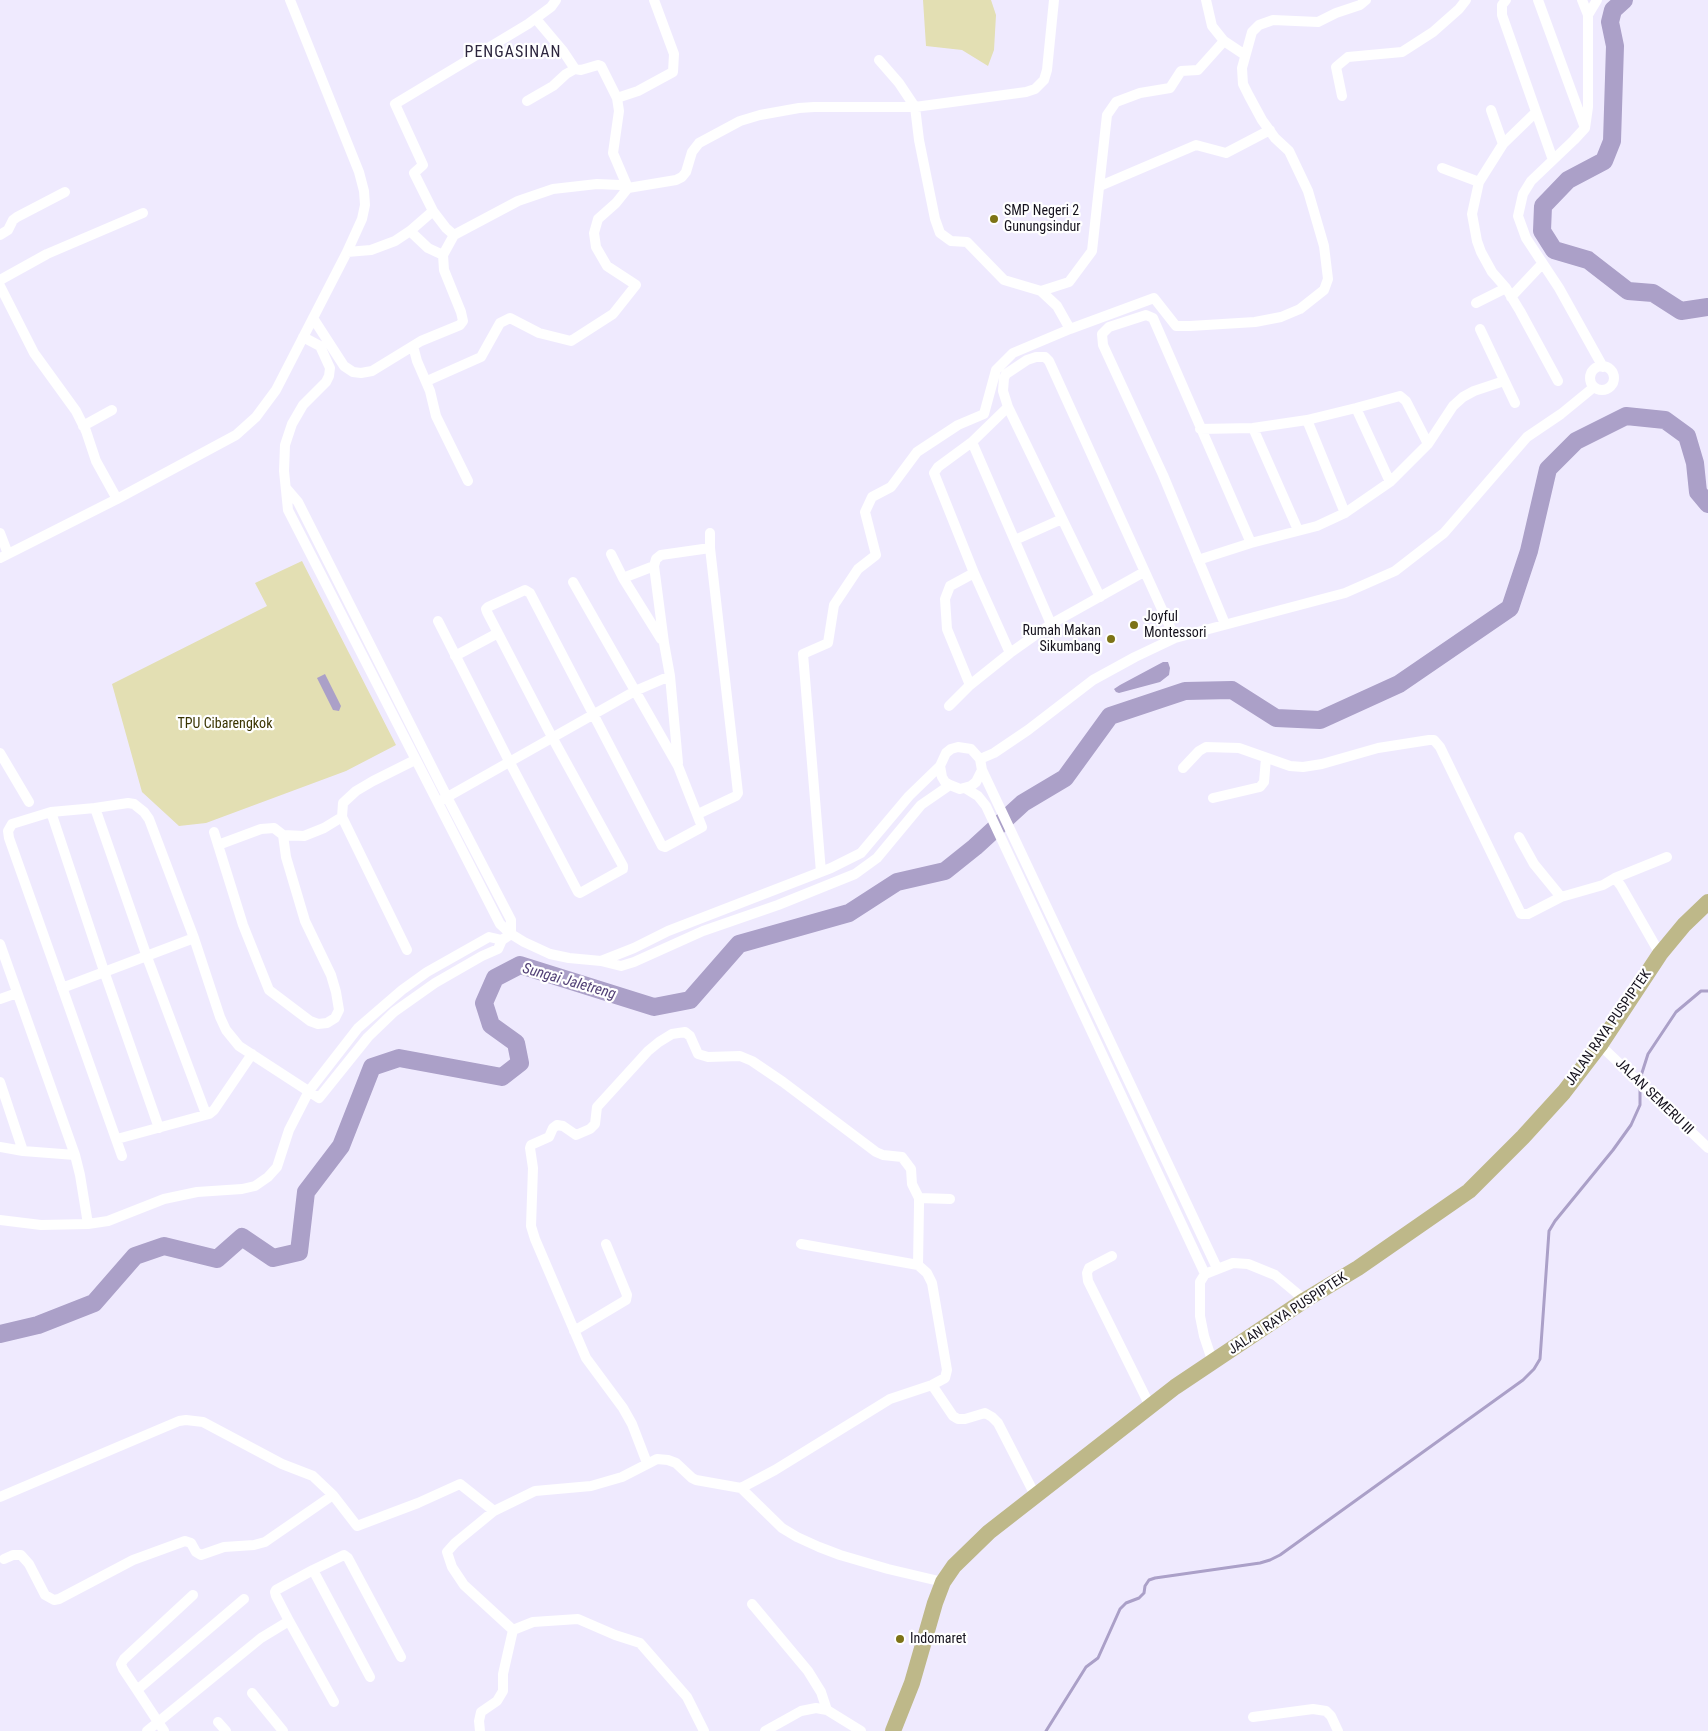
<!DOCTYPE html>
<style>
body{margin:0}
canvas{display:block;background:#efeafe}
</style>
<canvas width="1708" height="1731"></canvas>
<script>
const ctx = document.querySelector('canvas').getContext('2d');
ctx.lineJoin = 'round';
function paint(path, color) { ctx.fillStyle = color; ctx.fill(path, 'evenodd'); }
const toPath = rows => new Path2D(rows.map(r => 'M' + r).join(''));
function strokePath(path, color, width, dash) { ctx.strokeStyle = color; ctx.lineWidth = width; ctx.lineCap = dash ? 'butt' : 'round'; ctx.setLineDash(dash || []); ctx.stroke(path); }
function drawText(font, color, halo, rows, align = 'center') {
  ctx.font = font + ' "Roboto Condensed",sans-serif'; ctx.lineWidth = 4.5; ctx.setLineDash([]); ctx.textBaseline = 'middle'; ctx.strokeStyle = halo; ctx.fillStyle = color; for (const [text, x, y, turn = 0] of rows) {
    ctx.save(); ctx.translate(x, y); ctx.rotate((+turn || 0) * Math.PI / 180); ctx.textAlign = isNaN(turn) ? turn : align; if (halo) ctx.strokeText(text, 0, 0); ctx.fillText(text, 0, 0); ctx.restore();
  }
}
paint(toPath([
 [923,0,991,0,996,15,994,50,988,66,962,50,926,46],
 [302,561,396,745,346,771,206,823,179,826,142,792,112,684,267,606,255,583]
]), '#e3dfb3');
paint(toPath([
 [1163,662,1168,662,1170,668,1169,675,1160,682,1119,693,1116,692,1114,689,1120,685],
 [325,674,341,706,339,711,333,710,317,678]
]), '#aba0c8');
strokePath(toPath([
 [1640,1079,1648,1054,1676,1012,1701,991,1708,991],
 [1046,1731,1086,1667,1098,1658,1120,1609,1126,1603,1139,1598,1144,1593,1145,1586,1149,1580,1155,1578,1260,1563,1270,1560,1280,1555,1523,1380,1534,1369,1540,1359,1549,1231,1555,1221,1613,1150,1631,1125,1640,1105,1640,1086]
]), '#aba0c8', 3);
strokePath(toPath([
 [1624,0,1613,10,1610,22,1615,46,1612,141,1604,161,1568,180,1543,206,1542,231,1554,250,1588,260,1628,291,1653,293,1681,311,1708,307],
 [0,1334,38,1325,94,1303,135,1256,164,1246,217,1259,242,1237,273,1258,299,1252,306,1192,341,1146,372,1067,399,1058,502,1077,520,1063,516,1043,491,1025,484,1003,495,978,520,965,654,1007,690,1000,739,944,849,913,897,882,945,871,975,847,1023,803,1065,778,1110,716,1185,691,1232,690,1276,718,1320,720,1399,684,1510,608,1529,551,1548,469,1576,441,1626,416,1665,420,1687,436,1695,463,1698,492,1708,504]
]), '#aba0c8', 18);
strokePath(toPath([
 [556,0,551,7,528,24,395,104,423,165,414,173,433,211,446,228,454,235,518,201,553,189,597,184,620,185,628,188,676,180,682,177,686,172,692,152,699,143,740,121,760,115,799,108,814,107,915,107,1026,92,1035,89,1044,80,1047,70,1054,0],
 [1206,0,1212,26,1224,41,1245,55],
 [1506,0,1502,5,1502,15,1553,160],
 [1538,0,1585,128],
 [1582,0,1588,15],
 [1597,0,1588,15,1588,107,1585,128,1574,140,1531,181,1523,194,1518,216,1526,238,1559,288,1603,367],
 [879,60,899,83,915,107,919,140,935,219,940,233,951,241,967,242,1004,280,1041,291,1057,306,1070,329],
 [1342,96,1336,67,1348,57,1402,52,1433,32,1459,9,1466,0],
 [617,98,638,91,673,72,674,54,654,0],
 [527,101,553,86,566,74,575,69],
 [1491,110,1503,144],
 [1536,112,1503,144,1479,182,1472,214,1477,241,1481,252,1492,272,1506,288,1520,311,1558,381],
 [1442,168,1479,182],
 [1100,186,1196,145,1226,153,1270,130],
 [410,231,428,248,443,255],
 [0,235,8,230,13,220,17,217,65,192],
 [347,252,371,250,395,241,410,231,433,211],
 [0,280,47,254,143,213],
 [0,286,34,353,76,411,86,431,96,461,117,499],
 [1041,291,1069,282,1092,251,1107,115,1116,102,1140,93,1170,88,1181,71,1198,70,1224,41],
 [1511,297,1542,264],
 [1476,303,1506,288],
 [313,318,344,366,353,372,361,373,372,371,421,341,460,325,463,321,461,312,444,270,443,255,454,235],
 [1480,329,1515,403],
 [303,337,320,346,330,368,329,376,326,382,303,405,292,424,285,445,284,471,288,510,500,924,511,934,524,942,550,954,569,958,601,961,621,966,634,962,703,931,778,905,855,874,877,858,921,805,950,785],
 [413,346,417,361,430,391,436,416,468,481],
 '1590 378a12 12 0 1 1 24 0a12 12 0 1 1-24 0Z',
 [427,381,481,357,500,323,510,318,539,333,571,341,613,314,636,285,607,266,596,247,594,233,598,219,616,203,628,188,613,153,619,111,617,98,601,66,598,65,581,70,575,69,563,51,536,19],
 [1008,407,972,442,938,467,934,473,974,573,1010,653],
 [1356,408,1390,482],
 [1307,420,1345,513],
 [83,426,112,410],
 [1253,428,1298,530],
 [1200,429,1253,428,1307,420,1356,408,1400,396,1406,401,1428,444],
 [972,442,1051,624],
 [286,488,298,502,447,797,511,920,511,934],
 [0,533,8,554],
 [1015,540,1062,519],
 [611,554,623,578,661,639],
 [0,558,117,499,236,435,256,417,276,390,347,252,362,219,365,205,364,191,359,172,290,0],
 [1198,560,1251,543,1317,526,1345,513,1390,482,1428,444,1453,406,1463,397,1474,391,1504,381],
 [623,578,654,566],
 [1100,597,1008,407,1003,391,1004,378,1006,374,1027,360,1036,357,1045,357,1049,361,1175,638],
 [438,621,509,761,578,892,580,893,623,869,623,866,552,737,487,612,486,609,488,607,525,590,530,593,662,846,665,847,702,827,678,766,573,582],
 [1225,624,1163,475,1103,345,1102,334,1109,327,1146,315,1153,318,1251,543],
 [455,656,498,633],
 [970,685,947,629,945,599,950,586,974,573],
 [949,706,970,685,1010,653,1051,624,1144,572],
 [0,753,29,802],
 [980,759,994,753,1028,730,1093,680,1135,657,1175,638,1345,593,1395,571,1444,533,1527,437,1561,414,1594,387],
 [678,763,670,676,664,643,654,566,656,559,661,555,710,548],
 [1183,768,1199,751,1206,747,1239,748,1290,766,1303,767,1322,764,1378,748,1429,740,1434,740,1440,747,1521,914,1528,914,1561,897,1603,885,1615,878,1621,886,1660,954],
 [982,770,1217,1268],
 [965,788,978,796,986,806,1205,1274],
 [1213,798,1260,787,1264,782,1266,758],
 [442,800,635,691,670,676],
 [95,808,51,812,12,824,8,831,9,838,122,1156],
 [51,812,104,971,159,1128],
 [698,814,736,796,738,793,710,548,710,533],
 [342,817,343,803,356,791,373,781,415,760],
 [214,832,243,925,269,990,310,1021,318,1024,327,1023,335,1018,339,1010,336,992,331,975,305,921,286,857,283,835,274,828,261,829,218,845],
 [283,835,304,836,324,828,342,817,407,950],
 [1519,837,1534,864,1561,897],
 [821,872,803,654,828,643,834,605,858,569,876,555,865,512,872,497,891,487,917,452,958,425,984,414,996,370,1013,353,1070,329,1154,298,1176,326,1190,326,1255,322,1281,317,1300,309,1324,290,1328,279,1324,246,1308,191,1289,151,1275,138,1262,120,1249,96,1243,84,1242,68,1252,32,1259,25,1273,20,1318,22,1336,13,1360,5,1366,0],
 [1615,878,1667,857],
 [0,944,75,1155,80,1175,88,1224],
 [601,961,634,948,668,931,831,868,861,853,909,796,940,766,946,753,951,749,958,747,971,749,980,759,982,770,976,782,971,786,960,789,950,785,945,782,942,777,940,766],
 [62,988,194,938],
 [0,999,17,993],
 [1600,1045,1708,1148],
 [0,1082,23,1151],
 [206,1114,147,957,95,808,128,803,134,804,144,812,149,819,194,938,220,1017,226,1030,239,1046,319,1098,368,1037,394,1012,435,983,482,956,498,949,502,940,511,934],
 [117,1139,209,1114,214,1110,252,1054],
 [0,1147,23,1151,75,1155],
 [0,1220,41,1225,88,1224,108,1221,164,1199,197,1192,242,1189,255,1186,268,1177,277,1167,289,1130,309,1091,358,1028,402,990,427,972,489,937,502,940],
 [801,1244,918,1265],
 [1112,1256,1089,1268,1087,1273,1088,1281,1150,1406],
 [574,1331,626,1300,627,1295,606,1244],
 [1213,1363,1204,1336,1200,1316,1200,1282,1205,1274,1233,1263,1248,1264,1275,1275,1305,1300],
 [932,1385,953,1416,958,1419,965,1419,985,1413,992,1417,998,1423,1035,1495],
 [647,1463,632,1424,623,1408,586,1358,535,1239,531,1226,533,1168,530,1148,531,1145,549,1137,553,1128,557,1125,563,1126,576,1135,590,1129,595,1124,597,1107,648,1051,659,1042,672,1034,685,1032,690,1036,698,1054,708,1057,740,1056,752,1061,783,1082,876,1152,883,1155,902,1157,911,1169,912,1184,919,1198],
 [741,1488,775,1470,890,1399,932,1385,945,1378,947,1370,932,1283,927,1273,918,1265,919,1206,919,1198,950,1199],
 [0,1497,179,1421,186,1420,203,1422,282,1464,313,1476,333,1495,357,1526,418,1503,460,1484,494,1511],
 [4,1559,13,1555,21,1555,29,1564,45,1595,54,1600,59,1599,133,1560,185,1541,191,1543,196,1552,201,1555,224,1547,254,1545,265,1542,333,1495],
 [313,1570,370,1677],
 [752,1604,808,1671,821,1692,827,1710],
 [289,1621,334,1702],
 [513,1630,533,1622,578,1619,615,1635,640,1643,687,1697,704,1731],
 [137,1690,123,1669,121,1664,124,1659,193,1595],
 [252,1693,283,1731],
 [1253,1717,1313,1709,1326,1711,1331,1716,1338,1731],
 [218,1722,226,1731],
 [147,1731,261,1638,289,1621,276,1596,275,1592,276,1590,313,1570,344,1555,348,1558,401,1657],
 [164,1731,137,1690,244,1599],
 [480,1731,479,1721,481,1712,497,1701,503,1691,503,1674,513,1630,464,1585,452,1567,447,1552,455,1543,494,1511,535,1491,591,1486,622,1477,657,1459,668,1460,676,1463,692,1478,696,1480,741,1488,782,1528,797,1537,819,1547,840,1555,888,1569,943,1582],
 [765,1731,801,1711,816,1708,827,1710,861,1731]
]), '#fff', 10);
strokePath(toPath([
 [893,1731,912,1683,935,1603,943,1582,954,1566,989,1532,1175,1387,1305,1300,1358,1268,1469,1191,1523,1137,1564,1092,1600,1045,1660,954,1684,925,1708,902]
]), '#beb889', 16);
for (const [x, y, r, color] of [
 [994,219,5,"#7d7316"],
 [1134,625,5,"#7d7316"],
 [1111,639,5,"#7d7316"],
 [900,1639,5,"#7d7316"]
]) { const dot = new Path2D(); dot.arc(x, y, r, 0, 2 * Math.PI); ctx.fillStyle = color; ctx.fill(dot); strokePath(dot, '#fff', 2); }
drawText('14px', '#15121d', '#fff', [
 ["SMP Negeri 2",1004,211],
 ["Gunungsindur",1004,227],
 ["Joyful",1144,617],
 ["Montessori",1144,633],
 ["Rumah Makan",1101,631,"right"],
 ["Sikumbang",1101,647,"right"],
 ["Indomaret",910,1639]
], 'left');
drawText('14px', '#3a3400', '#fff', [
 ["TPU Cibarengkok",225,724]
]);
drawText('14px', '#15121d', '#fff', [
 ["JALAN RAYA PUSPIPTEK",1609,1028,-55],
 ["JALAN SEMERU III",1654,1097,44],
 ["JALAN RAYA PUSPIPTEK",1288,1314,-33]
]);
drawText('italic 15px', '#524176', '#fff', [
 ["Sungai Jaletreng",569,982,16]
]);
ctx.letterSpacing = '1px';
drawText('16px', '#2d263e', '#fff', [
 ["PENGASINAN",513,53]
]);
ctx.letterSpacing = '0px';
</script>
